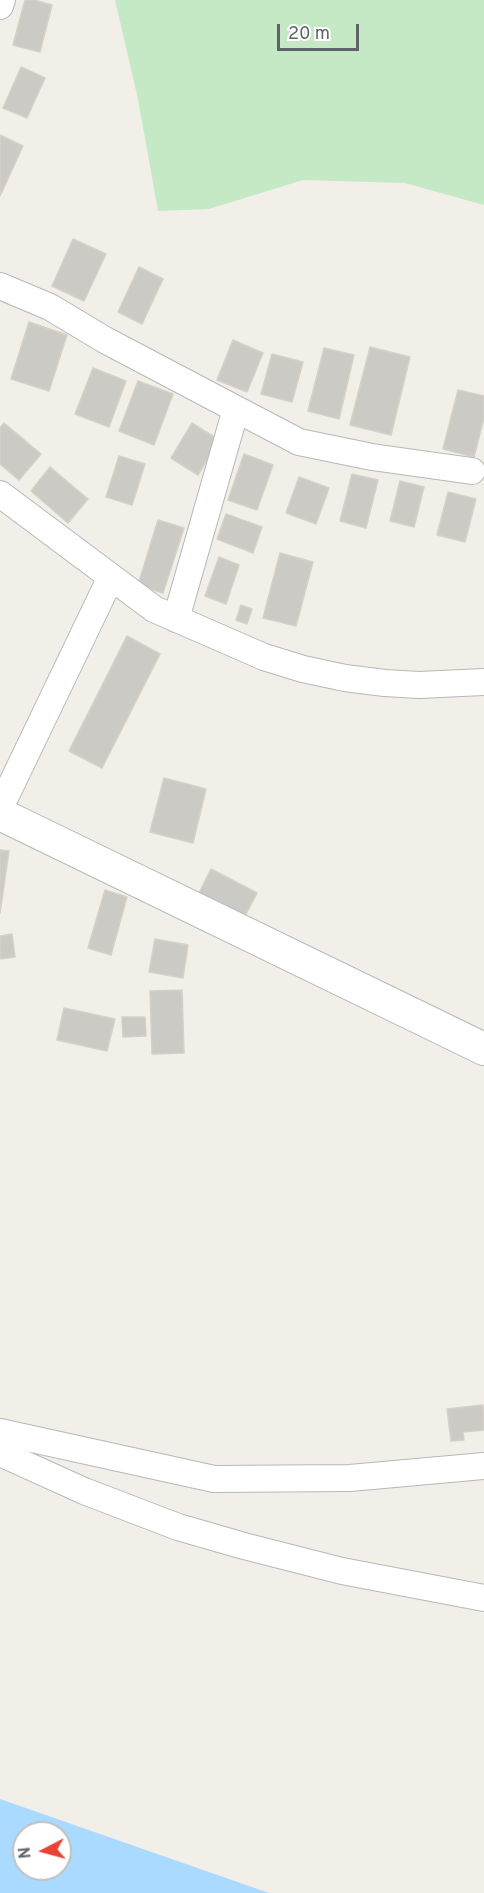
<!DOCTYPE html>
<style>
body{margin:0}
#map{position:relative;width:484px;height:1893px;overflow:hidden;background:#f1efe8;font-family:Overpass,sans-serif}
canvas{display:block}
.north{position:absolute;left:12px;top:1821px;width:60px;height:60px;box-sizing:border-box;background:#fff;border:2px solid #bfc1c3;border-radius:50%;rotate:264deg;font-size:16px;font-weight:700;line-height:24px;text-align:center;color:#5f6368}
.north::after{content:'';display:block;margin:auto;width:21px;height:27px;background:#ea4335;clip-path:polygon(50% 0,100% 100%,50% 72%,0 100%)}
.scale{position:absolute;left:277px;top:24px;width:82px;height:27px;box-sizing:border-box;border:3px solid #5f6368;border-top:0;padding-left:8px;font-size:18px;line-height:21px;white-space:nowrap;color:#5f6368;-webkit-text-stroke:4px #fff;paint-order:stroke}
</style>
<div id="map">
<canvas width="484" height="1893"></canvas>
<div class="north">N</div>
<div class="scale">20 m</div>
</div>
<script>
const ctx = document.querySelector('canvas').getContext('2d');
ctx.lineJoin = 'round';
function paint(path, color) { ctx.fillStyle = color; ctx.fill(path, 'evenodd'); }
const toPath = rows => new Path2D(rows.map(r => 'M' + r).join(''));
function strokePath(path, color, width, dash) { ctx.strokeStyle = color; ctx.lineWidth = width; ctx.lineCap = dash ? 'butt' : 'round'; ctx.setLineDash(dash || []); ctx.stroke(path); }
paint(toPath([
 [115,0,484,0,484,205,405,183,303,180,209,209,158,211,138,99]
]), '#c5e8c5');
paint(toPath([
 [0,1799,269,1893,0,1893],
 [24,1833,60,1833,60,1869,24,1869]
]), '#aadaff');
const building = toPath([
 [25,0,34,0,52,5,40,52,13,45,25,0],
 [21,67,45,78,27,118,3,108,21,67],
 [0,135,23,146,0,196,0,135],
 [73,239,106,254,84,301,52,286,73,239],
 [139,267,163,279,142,324,118,312,139,267],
 [29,322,67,335,49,391,11,379,29,322],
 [233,340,263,353,247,392,217,380,233,340],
 [370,347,410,357,391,435,350,425,370,347],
 [324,348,354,355,339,419,308,411,324,348],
 [272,354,303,362,292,402,261,394,272,354],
 [93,368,126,381,109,427,75,414,93,368],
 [138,381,173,394,154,445,119,431,138,381],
 [458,390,484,396,484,418,474,457,443,449,458,390],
 [4,423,41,454,19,480,0,464,0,428,4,423],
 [192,423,219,440,198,475,171,458,192,423],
 [244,454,273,465,257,510,228,500,244,454],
 [119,456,145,464,132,505,106,497,119,456],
 [50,467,88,499,68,523,31,491,50,467],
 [352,474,378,480,366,528,340,521,352,474],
 [299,477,329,488,316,524,286,513,299,477],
 [400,481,424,487,414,527,390,521,400,481],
 [448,492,476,499,465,542,437,535,448,492],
 [226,514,262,527,253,553,217,539,226,514],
 [158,520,184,528,163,593,138,585,158,520],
 [280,553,313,562,296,626,263,618,280,553],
 [219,557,239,565,226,604,205,596,219,557],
 [241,605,252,609,247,624,236,620,241,605],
 [127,636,160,654,102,768,69,751,127,636],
 [164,778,206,789,193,843,150,832,164,778],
 [0,850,9,851,0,913,0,850],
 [211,869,257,893,244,918,199,893,211,869],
 [105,890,127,897,111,955,88,948,105,890],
 [12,934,15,957,0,959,0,936,12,934],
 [155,939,188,945,183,978,149,972,155,939],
 [182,990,184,1053,152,1054,150,991,182,990],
 [64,1008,115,1019,107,1051,57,1040,64,1008],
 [122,1017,145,1017,146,1036,123,1037,122,1017],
 [483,1405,484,1430,463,1432,464,1440,451,1441,447,1409,483,1405]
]);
paint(building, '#cccac5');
strokePath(building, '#d6d1c6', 1.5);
const minor = toPath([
 [0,6,2,0],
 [0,286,50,307,105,340,236,409,176,619],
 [236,409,299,442,372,457,472,471],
 [0,494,154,609,264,657,303,669,345,678,385,683,419,685,484,682],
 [0,808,111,577],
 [0,1432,214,1479,350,1478,484,1466],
 [0,1453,84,1491,178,1527,244,1546,342,1571,484,1598]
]);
const tertiary = toPath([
 [0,814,484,1049]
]);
strokePath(minor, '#b5b8bc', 28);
strokePath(tertiary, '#b5b8bc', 34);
strokePath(minor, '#fff', 26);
strokePath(tertiary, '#fff', 32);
</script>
